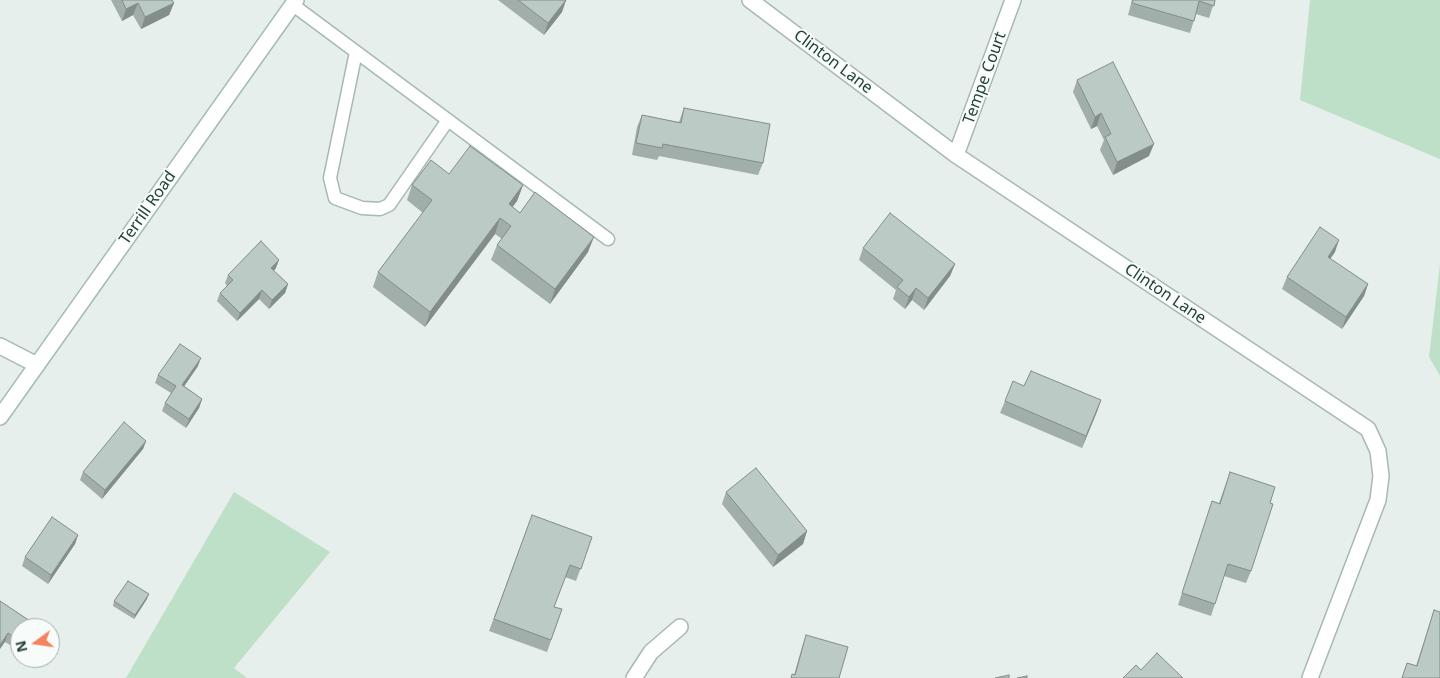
<!DOCTYPE html>
<style>
body{margin:0}
#map{position:relative;width:1440px;height:678px;overflow:hidden;background:#e6efeb;font-family:"Noto Sans",sans-serif}
canvas{display:block}
.north{position:absolute;left:10px;top:618px;width:50px;height:50px;box-sizing:border-box;background:#f7fbf9;border:1px solid #a3b1ad;border-radius:50%;rotate:256deg;font-size:14px;font-weight:700;line-height:20px;text-align:center;color:#24423a}
.north::after{content:'';display:block;margin:auto;width:18px;height:22px;background:#f4845f;clip-path:polygon(50% 0,100% 100%,50% 72%,0 100%)}
</style>
<div id="map">
<canvas width="1440" height="678"></canvas>
<div class="north">N</div>
</div>
<script>
const ctx = document.querySelector('canvas').getContext('2d');
ctx.lineJoin = 'round';
function paint(path, color) { ctx.fillStyle = color; ctx.fill(path, 'evenodd'); }
const toPath = rows => new Path2D(rows.map(r => 'M' + r).join(''));
function strokePath(path, color, width, dash) { ctx.strokeStyle = color; ctx.lineWidth = width; ctx.lineCap = dash ? 'butt' : 'round'; ctx.setLineDash(dash || []); ctx.stroke(path); }
function drawText(font, color, halo, rows, align = 'center') {
  ctx.font = font + ' "Noto Sans",sans-serif'; ctx.lineWidth = 4; ctx.setLineDash([]); ctx.textBaseline = 'middle'; ctx.strokeStyle = halo; ctx.fillStyle = color; for (const [text, x, y, turn = 0] of rows) {
    ctx.save(); ctx.translate(x, y); ctx.rotate((+turn || 0) * Math.PI / 180); ctx.textAlign = isNaN(turn) ? turn : align; if (halo) ctx.strokeText(text, 0, 0); ctx.fillText(text, 0, 0); ctx.restore();
  }
}
paint(toPath([
 [1310,0,1440,0,1440,159,1300,100],
 [1440,264,1440,376,1429,357],
 [234,492,330,552,234,668,247,678,126,678]
]), '#bfe0c8');
const lane = toPath([
 [293,5,608,239],
 [356,52,330,178,335,198,362,208,380,209,389,205,448,120]
]);
const street = toPath([
 [750,0,956,155,1368,429,1378,451,1381,476,1378,500,1310,678],
 [956,155,1013,0],
 [0,346,37,365],
 [634,678,651,652,680,627]
]);
const secondary = toPath([
 [0,417,296,0]
]);
strokePath(lane, '#a8b8b2', 15);
strokePath(street, '#a8b8b2', 18);
strokePath(secondary, '#a4bbb3', 18);
strokePath(lane, '#fff', 12);
strokePath(street, '#fff', 15);
strokePath(secondary, '#fff', 15);
paint(toPath([
 [111,0,172,0,174,3,169,15,141,29,133,15,122,21],
 [498,0,566,0,562,12,544,35],
 [1132,0,1215,0,1209,18,1196,14,1190,33,1128,15],
 [1077,80,1149,156,1113,175,1100,150,1104,140,1097,126,1091,129,1073,92],
 [684,108,763,163,758,175,659,156,657,160,632,155,637,127,642,115,679,122],
 [449,174,523,185,517,201,512,207,520,213,588,252,550,304,491,260,497,245,502,239,495,234,425,327,373,287,378,272,423,213,407,200,412,185],
 [863,248,955,264,950,276,924,310,912,300,905,309,893,299,896,290,859,260],
 [1335,252,1330,259,1368,284,1364,296,1342,329,1282,289,1287,277],
 [276,268,274,271,288,284,285,293,269,309,259,299,237,321,217,301,220,293,227,286,225,283,228,275],
 [198,366,184,386,202,399,199,408,186,428,162,411,165,403,171,393,155,383,158,375],
 [1024,386,1101,400,1082,448,1000,413,1005,401],
 [146,441,143,449,102,499,80,480,83,472],
 [1230,472,1270,503,1251,571,1246,583,1224,576,1211,616,1178,605,1212,501,1219,503],
 [726,492,807,531,803,544,773,567,722,504],
 [532,515,592,537,576,581,565,577,554,607,562,609,547,652,489,631],
 [78,535,75,544,48,584,22,566,25,557],
 [147,599,134,619,113,606,114,601],
 [0,601,30,621,28,628,20,628,20,640,15,648,5,642],
 [1434,610,1440,678,1402,678,1407,663,1416,666],
 [806,635,839,678,794,675,802,647]
]), '#a1aea9');
paint(toPath([
 [566,0,562,12,544,35,548,23],
 [138,3,133,15,122,21,126,9],
 [174,3,169,15,141,29,145,17],
 [1101,113,1097,126,1091,129,1095,117],
 [1154,144,1149,156,1113,175,1117,162],
 [523,185,517,201,503,220,509,204],
 [500,218,495,234,425,327,430,312],
 [594,237,588,252,550,304,555,289],
 [1339,240,1335,252,1323,269,1328,257],
 [279,260,276,268,268,277,271,268],
 [955,264,950,276,924,310,928,298],
 [288,284,285,293,269,309,272,300],
 [1368,284,1364,296,1342,329,1346,317],
 [916,288,912,300,905,309,909,297],
 [262,290,259,299,237,321,240,313],
 [201,358,198,366,179,394,182,385],
 [202,399,199,408,186,428,189,419],
 [1101,400,1097,412,1082,448,1086,436],
 [146,441,143,449,102,499,105,490],
 [807,531,803,544,773,567,778,555],
 [78,535,75,544,48,584,51,575],
 [149,594,147,599,134,619,135,615],
 [8,633,5,642,0,649,0,645],
 [20,637,20,640,15,648,18,640]
]), '#838d89');
const building = toPath([
 [122,0,172,0,174,3,145,17,138,3,126,9,122,0],
 [518,0,566,0,548,23,518,0],
 [1133,0,1215,0,1214,6,1199,1,1194,21,1132,3,1133,0],
 [1113,62,1154,144,1117,162,1105,137,1111,134,1101,113,1095,117,1077,80,1113,62],
 [684,108,770,124,763,163,663,144,662,148,636,143,642,115,681,123,684,108],
 [470,146,523,185,509,204,520,213,535,192,594,237,555,289,497,245,511,226,500,218,430,312,378,272,432,200,412,185,431,160,449,174,470,146],
 [890,213,955,264,928,298,916,288,909,297,897,287,903,280,863,248,890,213],
 [1320,227,1339,240,1328,257,1368,284,1346,317,1287,277,1320,227],
 [261,241,279,260,271,268,288,284,272,300,262,290,240,313,220,293,233,280,228,275,261,241],
 [180,344,201,358,182,385,202,399,189,419,165,403,176,386,158,375,180,344],
 [1031,371,1101,400,1086,436,1005,401,1013,381,1024,386,1031,371],
 [124,422,146,441,105,490,83,472,124,422],
 [756,468,807,531,778,555,726,492,756,468],
 [1230,472,1275,487,1270,503,1273,504,1251,571,1228,564,1215,604,1182,593,1212,501,1220,504,1230,472],
 [532,515,592,537,581,569,570,565,554,607,562,609,551,640,494,619,532,515],
 [52,517,78,535,51,575,25,557,52,517],
 [128,581,149,594,135,615,114,601,128,581],
 [0,601,30,621,26,628,20,628,20,637,18,640,8,633,0,645,0,601],
 [1434,610,1440,612,1440,678,1402,678,1407,663,1417,666,1434,610],
 [806,635,848,647,839,678,791,678,792,674,795,675,806,635],
 [1157,653,1183,678,1123,678,1136,665,1141,670,1157,653],
 [1009,675,1009,678,995,678,1009,675],
 [1027,676,1027,678,1017,678,1027,676]
]);
paint(building, '#bbcac4');
strokePath(building, '#838d89', 1);
drawText('16px', '#24423a', '#f7fbf9', [
 ["Clinton Lane",833,62,37],
 ["Tempe Court",985,78,-70],
 ["Terrill Road",148,208,-55],
 ["Clinton Lane",1165,294,34]
]);
</script>
